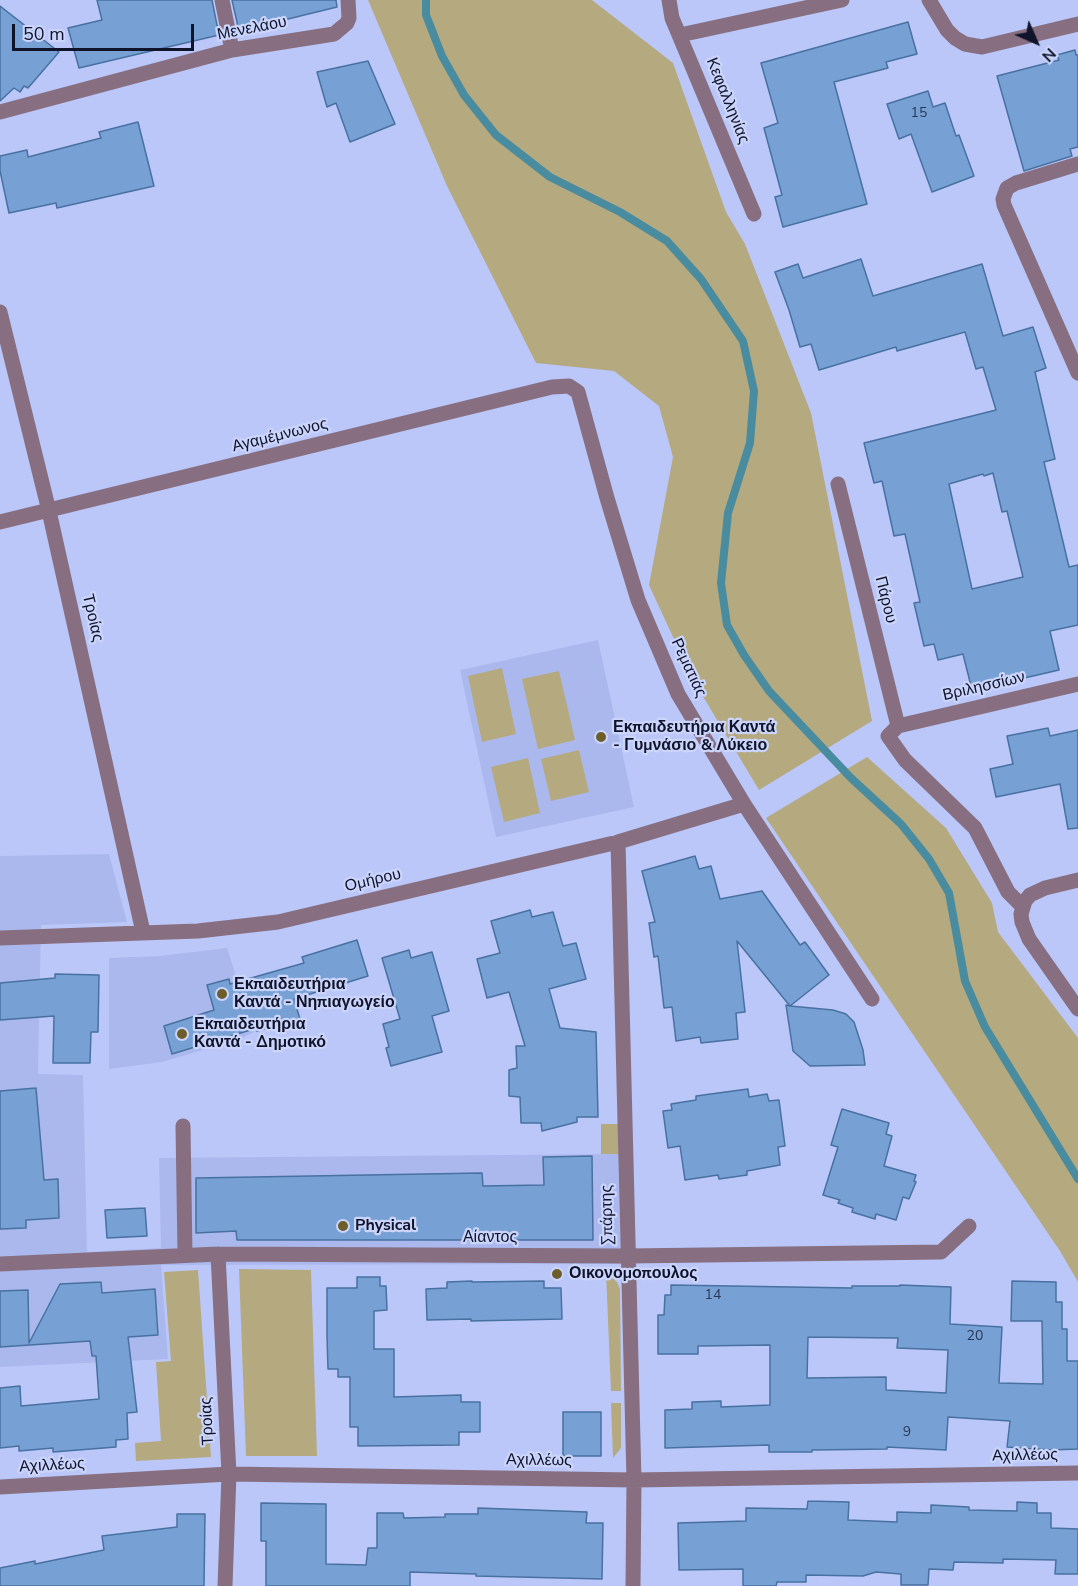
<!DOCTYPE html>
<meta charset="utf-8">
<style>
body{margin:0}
#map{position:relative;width:1078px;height:1586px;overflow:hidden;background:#bbc7f9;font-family:"Nunito Sans",sans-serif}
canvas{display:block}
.north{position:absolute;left:1006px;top:12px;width:60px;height:60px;-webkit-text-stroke:4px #cbd5fb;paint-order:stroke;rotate:135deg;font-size:16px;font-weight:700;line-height:24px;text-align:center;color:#10142a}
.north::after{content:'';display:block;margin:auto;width:21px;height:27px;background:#10142a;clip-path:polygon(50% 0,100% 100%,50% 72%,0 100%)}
.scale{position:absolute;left:12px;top:24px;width:182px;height:27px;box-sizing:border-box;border:3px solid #10142a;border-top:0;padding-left:8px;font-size:18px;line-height:21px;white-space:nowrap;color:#10142a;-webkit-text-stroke:4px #cbd5fb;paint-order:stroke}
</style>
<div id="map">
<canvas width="1078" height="1586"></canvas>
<div class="north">N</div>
<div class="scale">50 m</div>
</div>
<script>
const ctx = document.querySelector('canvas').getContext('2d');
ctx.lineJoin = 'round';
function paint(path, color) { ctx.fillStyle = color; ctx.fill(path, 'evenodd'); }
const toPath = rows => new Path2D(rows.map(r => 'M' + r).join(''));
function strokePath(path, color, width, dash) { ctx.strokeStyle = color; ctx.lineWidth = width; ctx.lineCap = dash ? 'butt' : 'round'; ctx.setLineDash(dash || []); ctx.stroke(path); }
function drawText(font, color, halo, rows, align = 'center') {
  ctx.font = font + ' "Nunito Sans",sans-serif'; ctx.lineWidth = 4.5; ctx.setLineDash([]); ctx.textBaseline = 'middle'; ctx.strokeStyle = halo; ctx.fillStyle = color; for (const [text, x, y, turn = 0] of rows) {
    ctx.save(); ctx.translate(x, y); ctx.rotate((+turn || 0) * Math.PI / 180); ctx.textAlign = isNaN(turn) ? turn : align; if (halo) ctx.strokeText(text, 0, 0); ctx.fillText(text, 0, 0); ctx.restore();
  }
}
paint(toPath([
 [598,640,634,807,496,837,460,670],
 [109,854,127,922,41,925,38,1074,83,1075,87,1252,161,1248,159,1158,620,1154,623,1264,161,1265,168,1359,0,1367,0,856],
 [227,948,254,1032,237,1040,162,1062,109,1069,109,958,160,956]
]), '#abb8ee');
paint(toPath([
 [368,0,592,0,673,63,726,212,745,244,811,413,872,721,759,790,692,678,649,585,673,457,659,406,614,371,536,363,447,186],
 [502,668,516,734,482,742,468,676],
 [559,671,575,740,538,749,522,679],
 [579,750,589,792,551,801,541,759],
 [867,757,946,828,992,903,998,932,1078,1038,1078,1282,1060,1251,766,818],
 [528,758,540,813,504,822,491,767],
 [601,1124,620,1124,620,1154,601,1154],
 [239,1269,311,1270,317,1456,246,1456],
 [198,1270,211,1457,136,1461,135,1443,161,1441,156,1362,171,1361,164,1272],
 [606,1272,617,1282,620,1289,621,1391,611,1391],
 [611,1403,621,1403,621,1448,613,1458]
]), '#b5a97f');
strokePath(toPath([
 [426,0,426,15,442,56,464,95,496,135,550,177,620,212,667,241,701,279,743,341,754,391,750,443,728,513,721,583,727,625,744,655,769,691,851,778,901,824,929,859,949,893,965,981,985,1027,1078,1179]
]), '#498ca0', 8);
const building = toPath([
 [97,0,212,0,219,35,79,68,68,28,102,20,97,0],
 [232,0,336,0,337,7,239,31,232,0],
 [0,6,59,52,28,88,24,86,20,92,14,88,0,101,0,6],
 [908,22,917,54,886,62,888,68,834,82,867,204,783,227,775,197,782,195,764,128,778,123,761,63,908,22],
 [1075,50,1076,55,1078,55,1078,147,1070,149,1072,156,1024,171,997,76,1059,60,1057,55,1075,50],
 [368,61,395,124,350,142,336,103,327,107,317,72,368,61],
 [928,91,933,107,945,103,956,136,959,135,974,176,932,192,911,134,899,139,887,104,928,91],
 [138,122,154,186,57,208,56,203,9,213,0,171,0,156,27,150,28,157,101,138,99,132,138,122],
 [861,259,873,296,982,264,1003,336,1033,327,1046,368,1035,372,1055,459,1044,462,1069,567,1078,565,1078,625,1050,631,1059,670,972,690,963,654,938,660,934,644,924,646,914,603,920,602,905,534,894,536,882,481,874,483,864,443,996,410,983,367,976,369,965,332,897,351,896,347,819,370,811,344,800,347,789,310,775,272,798,264,803,278,861,259],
 [993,473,1002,512,1007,511,1023,577,972,589,949,484,983,474,984,476,993,473],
 [1048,728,1050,736,1078,730,1078,828,1068,829,1060,784,996,797,990,769,1013,764,1007,736,1048,728],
 [695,856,699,869,711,866,720,899,762,891,800,945,805,942,829,975,790,1006,833,1010,846,1014,854,1022,863,1050,865,1065,810,1066,793,1051,786,1005,790,1006,737,941,745,1012,736,1013,738,1039,701,1043,700,1037,676,1041,672,1007,664,1008,658,956,654,957,649,923,655,922,642,871,695,856],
 [530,910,532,917,553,912,563,946,576,943,586,979,549,989,560,1028,596,1032,598,1117,577,1117,577,1122,542,1131,541,1123,521,1123,520,1097,509,1096,509,1070,517,1068,516,1046,525,1046,509,992,487,998,477,959,500,953,491,921,530,910],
 [357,940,368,976,294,999,300,1019,257,1031,257,1028,172,1054,164,1026,214,1010,207,985,229,979,230,984,304,963,302,957,357,940],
 [409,950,411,958,432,952,449,1011,432,1016,442,1052,391,1066,386,1048,389,1047,383,1024,400,1019,382,958,409,950],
 [55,974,99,975,98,1032,91,1032,90,1063,53,1063,54,1016,0,1020,0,983,55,978,55,974],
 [36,1088,44,1180,58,1179,59,1218,26,1220,26,1228,0,1229,0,1091,36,1088],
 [748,1089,749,1097,767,1094,769,1101,779,1100,785,1146,778,1147,780,1165,747,1171,747,1175,719,1179,718,1175,685,1180,680,1146,668,1148,663,1111,672,1110,671,1104,696,1100,696,1096,748,1089],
 [842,1109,889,1123,886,1134,892,1136,884,1166,916,1175,914,1181,916,1182,909,1199,903,1197,896,1220,876,1214,875,1219,852,1212,853,1208,838,1203,840,1200,823,1195,838,1147,831,1145,842,1109],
 [592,1156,593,1240,237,1240,236,1231,196,1233,196,1178,482,1173,483,1186,544,1185,543,1157,592,1156],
 [145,1208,147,1236,107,1238,105,1210,145,1208],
 [357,1277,380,1277,380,1286,386,1286,387,1310,374,1311,374,1349,394,1349,394,1397,461,1395,461,1402,480,1402,480,1432,459,1432,459,1445,358,1446,358,1427,350,1427,350,1377,338,1377,338,1369,328,1369,327,1336,327,1288,357,1288,357,1277],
 [472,1281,472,1282,544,1281,544,1288,561,1288,562,1319,471,1321,471,1319,427,1320,426,1289,447,1288,447,1282,472,1281],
 [1012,1281,1056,1282,1056,1302,1062,1302,1062,1329,1067,1329,1067,1361,1078,1361,1078,1449,1051,1450,1007,1447,1010,1421,948,1417,946,1450,887,1447,887,1449,812,1450,812,1452,769,1452,769,1445,665,1448,665,1410,692,1409,692,1402,721,1401,721,1407,770,1405,770,1345,698,1346,698,1354,658,1354,658,1315,664,1315,665,1295,671,1295,671,1285,852,1288,852,1286,900,1286,900,1285,951,1287,950,1324,1002,1327,999,1383,1043,1384,1042,1321,1011,1321,1012,1281],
 [808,1337,898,1338,897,1348,948,1350,946,1393,886,1390,886,1377,807,1378,808,1337],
 [101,1282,102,1293,155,1289,158,1335,128,1337,137,1412,127,1413,128,1439,116,1440,116,1447,53,1452,53,1448,19,1451,19,1446,0,1448,0,1388,20,1386,21,1406,99,1399,96,1356,92,1356,90,1341,0,1347,0,1291,28,1290,29,1343,60,1284,101,1282],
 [563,1412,601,1412,601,1456,563,1456,563,1412],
 [808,1501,849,1502,848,1520,897,1522,897,1512,931,1513,931,1505,969,1507,969,1510,1017,1511,1017,1502,1037,1503,1037,1513,1051,1513,1051,1528,1078,1529,1078,1574,1055,1574,1056,1560,1003,1559,1003,1563,954,1562,953,1570,929,1569,928,1585,901,1585,901,1574,876,1572,863,1576,806,1575,806,1582,777,1582,776,1586,743,1586,743,1569,679,1570,678,1523,746,1521,746,1508,807,1509,808,1501],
 [261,1503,326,1504,326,1564,366,1565,368,1548,377,1548,377,1513,403,1513,404,1518,445,1517,445,1514,478,1514,478,1508,587,1512,586,1523,603,1523,602,1579,476,1576,476,1574,410,1572,410,1586,266,1586,266,1541,261,1541,261,1503],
 [177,1514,205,1514,204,1586,0,1586,0,1568,35,1561,35,1564,104,1550,102,1536,177,1527,177,1514]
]);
paint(building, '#77a1d5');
strokePath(building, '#4871a1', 1.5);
strokePath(toPath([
 [222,0,232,50],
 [669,0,672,18,754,214],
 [929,0,947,30,955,38,965,44,982,47,1078,24],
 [680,35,842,0],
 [0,112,232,50,334,34,347,23,349,18,348,0],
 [1078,164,1016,183,1007,188,1003,199,1004,205,1078,373],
 [0,312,49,511,143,932],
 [838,484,898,726],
 [0,522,552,387,569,386,578,392,607,498,638,600,678,694,744,804,872,999],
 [898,726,888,736,905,760,975,828,1008,892,1023,907],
 [898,726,1078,684],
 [618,842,634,1480,633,1586],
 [1078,880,1045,888,1030,895,1025,901,1021,914,1022,922,1029,939,1078,1009],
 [0,938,198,931,278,922,618,842,744,804],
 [183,1126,185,1255],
 [218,1254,229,1474,225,1586],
 [0,1264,218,1254,627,1256,941,1252,969,1226],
 [0,1487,229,1474,634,1480,1078,1473]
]), '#876f81', 15);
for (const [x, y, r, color] of [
 [601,737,6,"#6c5d2b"],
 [222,994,6,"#6c5d2b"],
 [182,1034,6,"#6c5d2b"],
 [343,1226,6,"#6c5d2b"],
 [557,1274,6,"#6c5d2b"]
]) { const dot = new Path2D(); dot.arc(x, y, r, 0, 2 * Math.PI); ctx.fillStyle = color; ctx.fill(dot); strokePath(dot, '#cbd5fb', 2); }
drawText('14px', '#2a3755', null, [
 ["15",919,114],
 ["14",713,1296],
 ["20",975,1337],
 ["9",907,1433]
]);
drawText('16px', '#10142a', '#cbd5fb', [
 ["Μενελάου",252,29,-11],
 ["Κεφαλληνίας",727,101,68],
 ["Αγαμέμνωνος",280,436,-14],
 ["Πάρου",885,600,76],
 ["Τροίας",92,618,77],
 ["Ρεματιάς",688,668,65],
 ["Βριλησσίων",984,687,-13],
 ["Ομήρου",373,881,-13],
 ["Σπάρτης",608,1215,-91],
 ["Αίαντος",490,1238],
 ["Τροίας",208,1421,-93],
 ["Αχιλλέως",1025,1456,-1],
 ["Αχιλλέως",539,1461,1],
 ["Αχιλλέως",52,1466,-3]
]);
drawText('bold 16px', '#10142a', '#cbd5fb', [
 ["Εκπαιδευτήρια Καντά",613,728],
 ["- Γυμνάσιο & Λύκειο",613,746],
 ["Εκπαιδευτήρια",234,985],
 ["Καντά - Νηπιαγωγείο",234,1003],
 ["Εκπαιδευτήρια",194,1025],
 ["Καντά - Δημοτικό",194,1043],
 ["Physical",355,1226],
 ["Οικονομοπουλος",569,1274]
], 'left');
</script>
